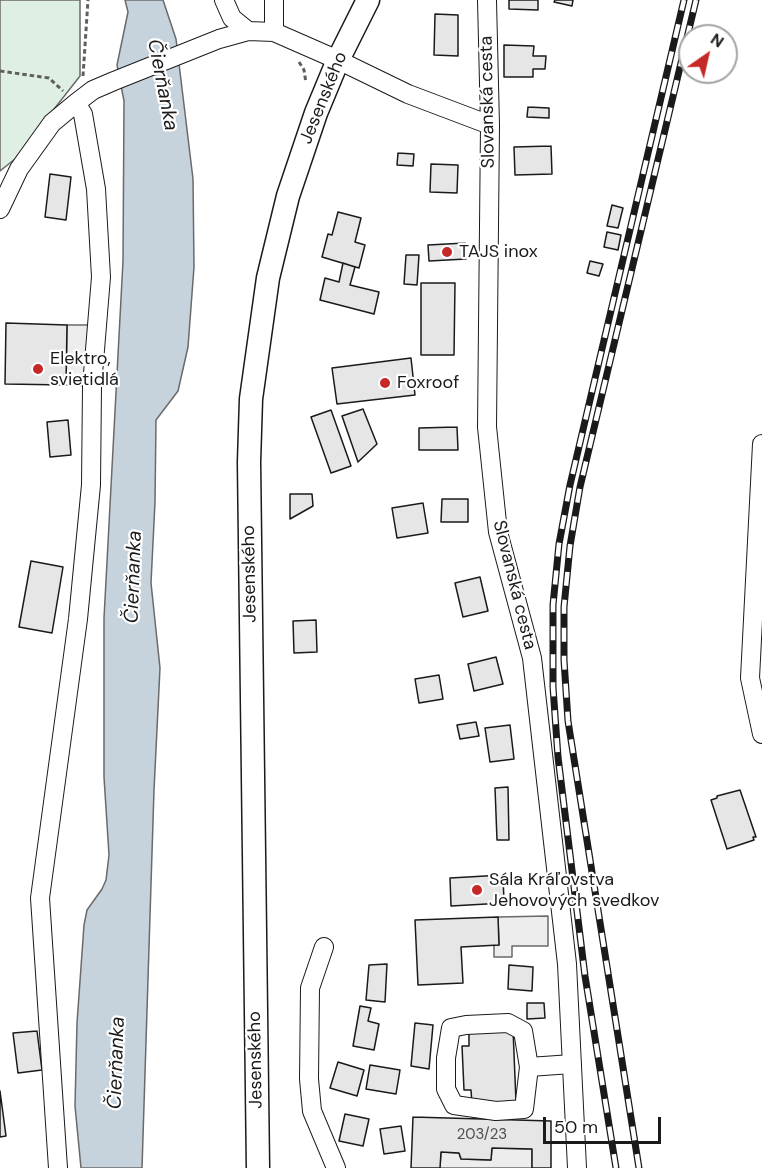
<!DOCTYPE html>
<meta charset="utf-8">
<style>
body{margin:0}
#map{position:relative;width:762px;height:1168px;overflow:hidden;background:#fff;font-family:"DM Sans",sans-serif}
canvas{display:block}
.north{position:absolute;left:678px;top:24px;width:60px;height:60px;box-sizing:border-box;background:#fff;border:2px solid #a3a3a3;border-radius:50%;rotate:34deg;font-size:16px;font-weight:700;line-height:24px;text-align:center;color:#1a1a1a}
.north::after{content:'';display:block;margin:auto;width:21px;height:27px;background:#c62828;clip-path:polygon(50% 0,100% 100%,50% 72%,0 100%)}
.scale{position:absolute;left:543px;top:1117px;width:118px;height:27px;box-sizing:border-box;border:3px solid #1a1a1a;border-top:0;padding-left:8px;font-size:18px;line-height:21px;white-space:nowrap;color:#1a1a1a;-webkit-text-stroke:4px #fff;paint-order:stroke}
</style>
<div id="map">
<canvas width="762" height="1168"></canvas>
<div class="north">N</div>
<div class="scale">50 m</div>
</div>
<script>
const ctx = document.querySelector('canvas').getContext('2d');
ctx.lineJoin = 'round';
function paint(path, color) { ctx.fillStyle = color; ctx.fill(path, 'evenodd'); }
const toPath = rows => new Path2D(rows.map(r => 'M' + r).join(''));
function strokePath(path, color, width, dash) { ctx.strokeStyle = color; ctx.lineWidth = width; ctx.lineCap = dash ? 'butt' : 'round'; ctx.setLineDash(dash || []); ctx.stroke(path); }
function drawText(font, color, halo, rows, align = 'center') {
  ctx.font = font + ' "DM Sans",sans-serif'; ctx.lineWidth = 4.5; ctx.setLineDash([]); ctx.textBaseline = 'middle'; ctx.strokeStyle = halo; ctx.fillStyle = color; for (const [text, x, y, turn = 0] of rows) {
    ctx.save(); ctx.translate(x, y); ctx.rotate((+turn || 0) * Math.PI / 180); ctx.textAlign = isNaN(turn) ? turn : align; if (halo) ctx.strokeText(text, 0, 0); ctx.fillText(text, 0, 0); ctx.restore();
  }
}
const green = toPath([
 [0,0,80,0,80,76,15,159,0,171,0,0]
]);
paint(green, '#e0efe3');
strokePath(green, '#6a6a6a', 1.5);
const parking = toPath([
 [67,325,96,325,92,386,66,385,67,325],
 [548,916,548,946,512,946,512,957,494,957,494,945,499,945,498,917,548,916],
 [492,1148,532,1149,532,1168,440,1168,441,1152,459,1153,461,1159,491,1160,492,1148]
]);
paint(parking, '#ededed');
strokePath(parking, '#6a6a6a', 1.5);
const water = toPath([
 [125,0,163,0,176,39,193,179,194,267,188,347,178,391,156,420,155,502,151,583,160,668,154,790,142,1168,81,1168,75,1106,77,1023,84,925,87,910,102,889,106,880,109,855,104,777,104,618,123,261,124,101,117,65,128,12,125,0]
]);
paint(water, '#c6d2dc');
strokePath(water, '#6a6a6a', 1.5);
const building = toPath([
 [509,0,538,0,538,10,509,9,509,0],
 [555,0,573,0,572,6,554,2,555,0],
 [435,14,458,15,458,56,434,55,435,14],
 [504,45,534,46,533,56,546,56,545,69,533,69,533,77,504,77,504,45],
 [528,107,549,108,549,118,527,117,528,107],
 [551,146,552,174,515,175,514,147,551,146],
 [398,153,414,154,413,166,397,165,398,153],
 [431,164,458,165,457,193,430,192,431,164],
 [50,174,71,177,66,220,45,217,50,174],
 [612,205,623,208,618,228,607,226,612,205],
 [338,212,361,218,355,242,365,245,359,268,322,257,328,234,332,235,338,212],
 [607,232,621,235,618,250,604,247,607,232],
 [465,243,466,259,429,261,428,245,465,243],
 [406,255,419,255,417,285,404,284,406,255],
 [590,261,603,264,599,276,587,273,590,261],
 [343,263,355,267,350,285,379,292,374,314,320,300,325,278,339,282,343,263],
 [421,283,455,283,454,355,421,355,421,283],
 [6,323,67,325,66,385,5,384,6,323],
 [411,358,415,395,337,404,332,368,411,358],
 [363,409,377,444,358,462,342,416,363,409],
 [331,410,351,466,331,473,311,417,331,410],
 [68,420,71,455,50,457,47,422,68,420],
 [457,427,458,450,419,450,419,428,457,427],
 [290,494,312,494,313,506,290,519,290,494],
 [442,499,468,499,468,522,441,522,442,499],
 [423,503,428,533,397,538,392,508,423,503],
 [31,561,63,567,52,633,19,627,31,561],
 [480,577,488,611,463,617,455,583,480,577],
 [316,620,317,652,294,653,293,621,316,620],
 [496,657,503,684,474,691,468,664,496,657],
 [439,675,443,699,419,703,415,679,439,675],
 [476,722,479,736,460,739,457,725,476,722],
 [510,725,514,759,490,762,485,728,510,725],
 [508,787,509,840,497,840,495,788,508,787],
 [740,790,756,837,753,837,754,840,727,849,711,800,717,798,717,796,740,790],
 [503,875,504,903,451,906,450,878,503,875],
 [498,917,499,945,461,947,463,983,418,985,415,920,498,917],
 [387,964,385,1002,366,1000,369,965,387,964],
 [509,965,533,967,532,991,508,989,509,965],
 [527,1003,544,1003,545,1018,527,1019,527,1003],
 [360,1006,371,1008,368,1021,379,1024,374,1050,353,1046,360,1006],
 [415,1023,433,1025,429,1069,411,1066,415,1023],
 [513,1029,516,1102,472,1104,471,1090,464,1090,462,1046,469,1046,469,1032,513,1029],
 [37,1031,42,1070,18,1073,13,1033,37,1031],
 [338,1062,364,1070,357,1096,330,1088,338,1062],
 [370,1065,400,1070,396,1094,366,1089,370,1065],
 [0,1091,6,1136,0,1137,0,1091],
 [345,1114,369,1119,363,1146,339,1141,345,1114],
 [413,1117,551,1121,551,1168,532,1168,532,1149,492,1148,491,1160,461,1159,459,1153,441,1152,440,1168,411,1168,413,1117],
 [401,1126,405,1151,384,1154,380,1129,401,1126]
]);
paint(building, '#e6e6e6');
strokePath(building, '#1a1a1a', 1.5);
const minor = toPath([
 [224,0,232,18,248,31],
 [274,0,274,32],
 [487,0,490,125,487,427,498,532,532,658,567,964,577,1168],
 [0,209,19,169,52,123,76,103,93,90,114,81,219,39,248,31,274,32,338,60,408,94,490,125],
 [762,444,750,678,762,734],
 [324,947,310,988,309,1079,312,1111,336,1168],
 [529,1067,523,1031,508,1023,466,1025,451,1028,446,1058,446,1089,454,1105,496,1111,524,1109,529,1067,572,1064],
 [58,1168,40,898,78,619,91,485,92,386,101,277,96,189,83,114,76,103]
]);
const major = toPath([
 [258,1168,249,462,251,399,268,278,288,196,316,113,338,60,368,0]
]);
strokePath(minor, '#1a1a1a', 20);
strokePath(major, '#1a1a1a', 25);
strokePath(toPath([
 [299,62,304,70,306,83],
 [0,71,49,78,63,91],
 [83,76,88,0]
]), '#5f5f5f', 3, [4.5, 3]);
strokePath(minor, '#fff', 18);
strokePath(major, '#fff', 22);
const rail = toPath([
 [616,1168,585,976,558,757,553,687,553,605,559,544,570,485,684,0],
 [639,1168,568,721,564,660,564,607,570,546,580,487,696,0]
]);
strokePath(rail, '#1a1a1a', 7);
strokePath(rail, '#fff', 4.5, [14]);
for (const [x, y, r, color] of [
 [447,252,6,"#c62828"],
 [38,369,6,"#c62828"],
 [385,383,6,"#c62828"],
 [477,890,6,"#c62828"]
]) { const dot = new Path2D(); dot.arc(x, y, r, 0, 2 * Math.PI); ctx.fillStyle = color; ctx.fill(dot); strokePath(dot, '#fff', 2); }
drawText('15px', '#4d4d4d', null, [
 ["203/23",482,1135]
]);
drawText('18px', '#1a1a1a', '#fff', [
 ["Jesenského",324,98,-68],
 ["Slovanská cesta",488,102,-91],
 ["Jesenského",250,574,-91],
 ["Slovanská cesta",514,585,76],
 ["Jesenského",256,1060,-91]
]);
drawText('18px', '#1a1a1a', '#fff', [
 ["TAJS inox",459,252],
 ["Elektro,",50,359],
 ["svietidlá",50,380],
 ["Foxroof",397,383],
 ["Sála Kráľovstva",489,880],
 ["Jehovových svedkov",489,901]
], 'left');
drawText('italic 20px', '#1a1a1a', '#fff', [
 ["Čierňanka",162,85,79],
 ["Čierňanka",134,577,-88],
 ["Čierňanka",117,1063,-88]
]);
</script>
